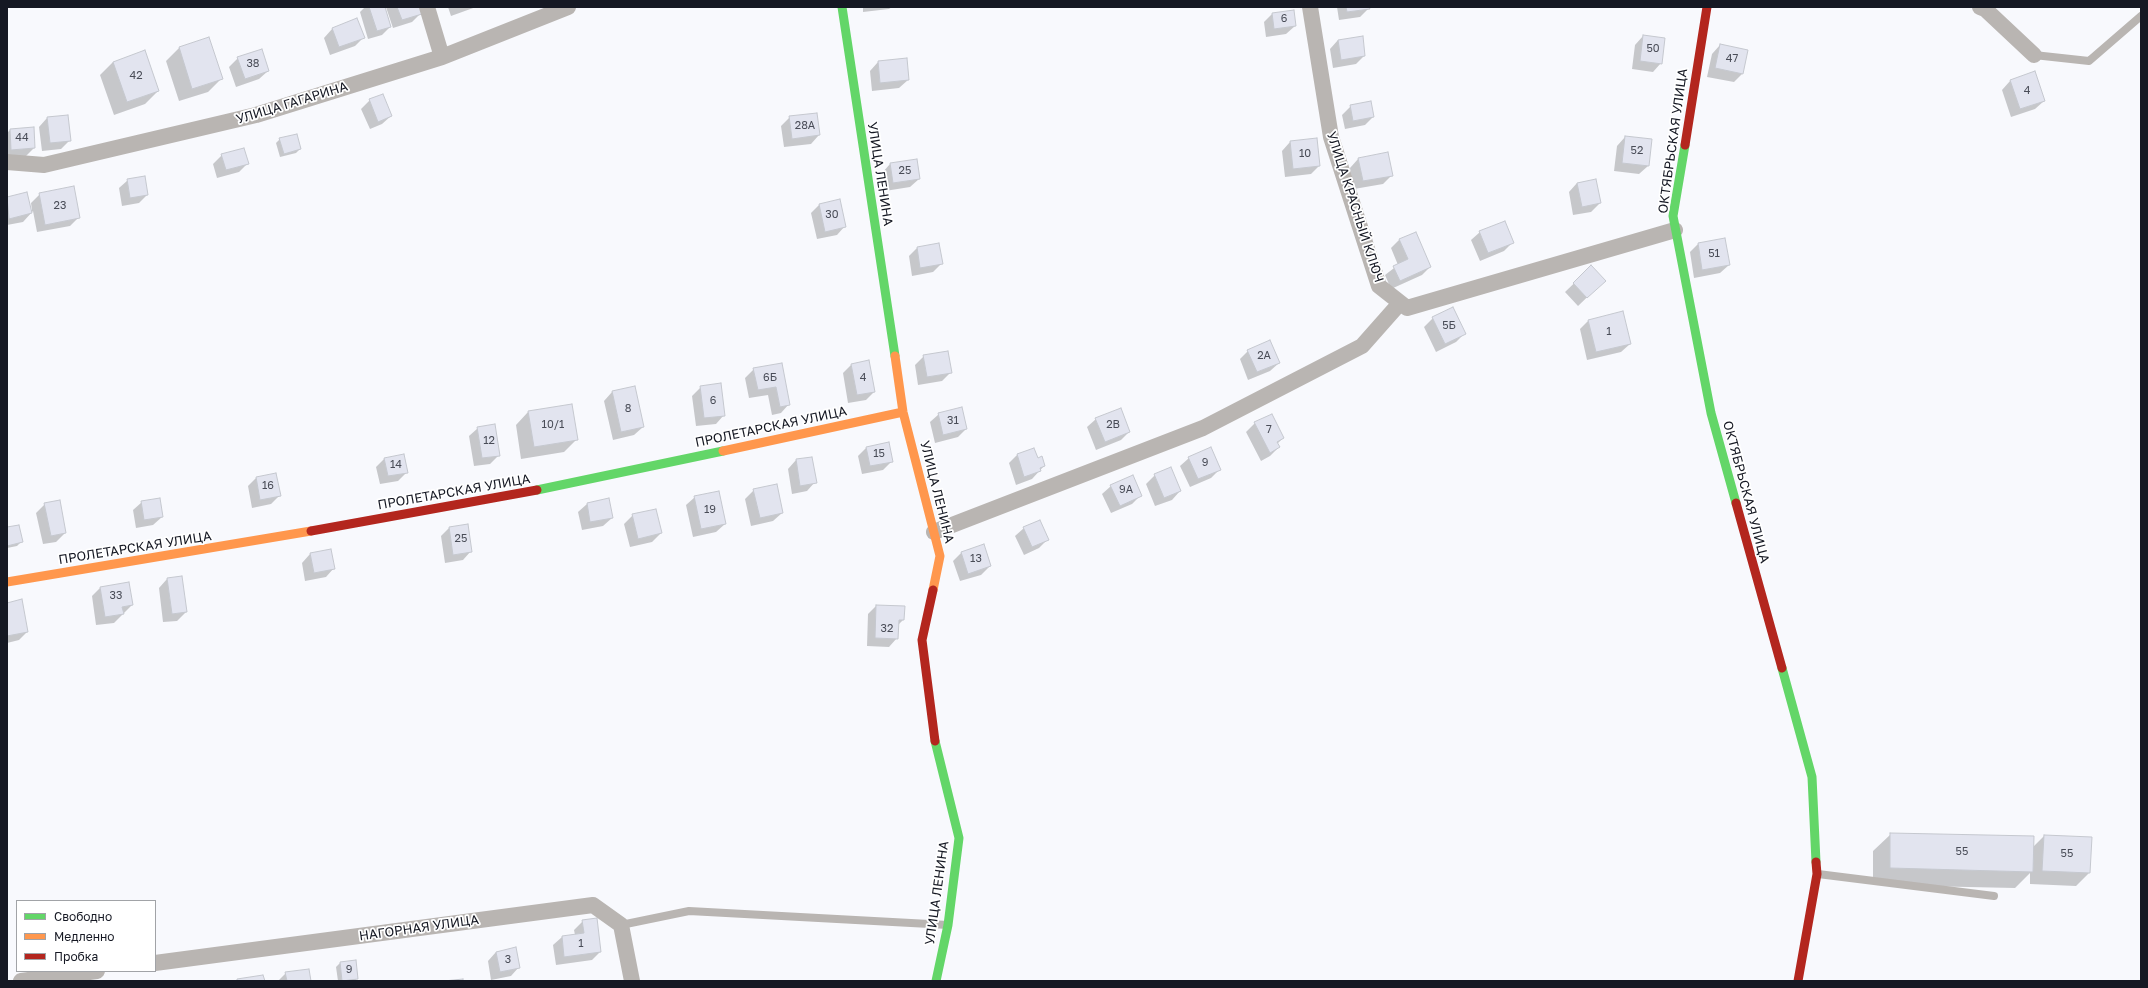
<!DOCTYPE html>
<meta charset="utf-8">
<style>
body{margin:0}
#map{position:relative;width:2148px;height:988px;overflow:hidden;background:#f8f9fd;font-family:"Golos Text",sans-serif}
canvas{display:block}
.frame{position:absolute;inset:0;border:8px solid #151823;pointer-events:none}
.legend{position:absolute;left:16px;top:900px;width:140px;height:72px;box-sizing:border-box;background:#fff;border:1px solid #a1a3a7;margin:0;padding:5px 7px;list-style:none;font-size:12px;color:#151823}
.legend li{display:flex;align-items:center;gap:8px;height:20px}
.legend b{width:20px;border:1px solid #a1a3a7}
</style>
<div id="map">
<canvas width="2148" height="988"></canvas>
<div class="frame"></div>
<ul class="legend">
<li><b style="height:5px;background:#63d668"></b>Свободно</li>
<li><b style="height:5px;background:#ff974d"></b>Медленно</li>
<li><b style="height:5px;background:#b3261e"></b>Пробка</li>
</ul>
</div>
<script>
const ctx = document.querySelector('canvas').getContext('2d');
ctx.lineJoin = 'round';
function paint(path, color) { ctx.fillStyle = color; ctx.fill(path, 'evenodd'); }
const toPath = rows => new Path2D(rows.map(r => 'M' + r).join(''));
function strokePath(path, color, width, dash) { ctx.strokeStyle = color; ctx.lineWidth = width; ctx.lineCap = dash ? 'butt' : 'round'; ctx.setLineDash(dash || []); ctx.stroke(path); }
function drawText(font, color, halo, rows, align = 'center') {
  ctx.font = font + ' "Golos Text",sans-serif'; ctx.lineWidth = 3.5; ctx.setLineDash([]); ctx.textBaseline = 'middle'; ctx.strokeStyle = halo; ctx.fillStyle = color; for (const [text, x, y, turn = 0] of rows) {
    ctx.save(); ctx.translate(x, y); ctx.rotate((+turn || 0) * Math.PI / 180); ctx.textAlign = isNaN(turn) ? turn : align; if (halo) ctx.strokeText(text, 0, 0); ctx.fillText(text, 0, 0); ctx.restore();
  }
}
paint(toPath([
 [365,7,384,7,390,27,382,35,368,39,360,12],
 [386,7,419,7,421,13,412,22,393,28],
 [448,7,476,7,451,16],
 [863,7,892,7,889,9,863,12],
 [1337,7,1368,7,1369,8,1360,17,1339,20],
 [1272,14,1295,26,1286,34,1266,37,1264,22],
 [357,20,364,37,355,46,330,55,324,38,332,29],
 [1643,36,1661,63,1653,72,1632,69,1635,45],
 [208,38,221,79,208,92,179,101,166,61,179,48],
 [1338,40,1364,56,1356,64,1333,68,1330,49],
 [1720,45,1742,74,1734,82,1707,77,1712,54],
 [238,58,268,71,259,79,236,87,229,67],
 [113,62,158,91,145,104,114,115,100,75],
 [878,62,908,80,899,88,872,91,870,71],
 [2034,73,2044,101,2035,109,2011,117,2002,90,2010,81],
 [370,100,391,116,382,124,370,129,361,109],
 [1351,106,1373,117,1365,125,1345,129,1342,115],
 [816,114,819,135,811,144,784,147,781,126,790,117],
 [47,118,70,140,61,149,42,151,39,127],
 [33,128,34,148,26,156,7,157,7,133,10,130],
 [1625,137,1648,166,1639,174,1614,171,1617,146],
 [280,139,300,149,296,153,280,157,276,143],
 [1316,139,1319,166,1311,174,1285,177,1282,151,1290,142],
 [222,155,248,163,239,172,217,178,213,164],
 [1358,159,1392,175,1383,184,1354,189,1350,168],
 [890,164,919,179,910,187,885,191,882,173],
 [128,180,147,195,139,203,122,206,119,188],
 [1595,180,1600,203,1591,212,1573,215,1569,192,1577,183],
 [27,194,31,211,32,210,31,203,40,194,79,217,70,226,37,232,33,211,23,222,7,225,7,198],
 [819,205,845,226,837,235,817,239,811,213],
 [1480,232,1512,243,1504,251,1480,261,1471,240],
 [1415,233,1430,267,1422,275,1391,289,1385,275,1398,265,1391,248,1399,240],
 [938,244,942,263,933,272,912,276,909,256,917,248],
 [1698,244,1729,265,1720,273,1694,278,1690,252],
 [1591,267,1604,281,1578,306,1565,292],
 [1433,318,1465,333,1456,342,1436,352,1424,327],
 [1588,321,1630,344,1621,352,1587,360,1580,329],
 [1248,351,1279,363,1270,371,1248,380,1240,359],
 [924,356,951,372,942,381,918,385,915,365],
 [781,364,789,404,781,413,772,415,768,395,749,398,745,378,754,369],
 [851,365,874,392,866,400,848,403,843,373],
 [634,387,643,427,634,435,613,440,604,401,612,392],
 [701,387,724,415,716,424,696,426,692,396],
 [528,412,577,439,564,452,521,459,516,425],
 [939,414,966,429,958,437,935,443,930,422],
 [1096,419,1129,432,1121,440,1096,450,1087,427],
 [1255,423,1283,438,1277,444,1279,447,1270,456,1261,461,1246,432],
 [478,428,499,455,490,464,474,466,469,436],
 [888,443,892,461,883,470,862,474,858,456,866,448],
 [1017,455,1037,459,1044,466,1032,479,1016,485,1009,463],
 [385,458,407,472,398,481,380,484,376,467],
 [811,458,815,482,807,491,792,494,788,469,796,460],
 [1189,458,1220,469,1211,478,1190,487,1180,466],
 [1155,475,1180,491,1172,500,1155,506,1146,484],
 [256,478,280,495,271,504,252,508,248,486],
 [1111,486,1141,495,1132,504,1111,513,1102,494],
 [754,490,782,513,773,521,751,526,745,499],
 [695,497,725,524,716,532,693,537,686,505],
 [608,500,612,518,603,526,582,530,578,512,587,504],
 [142,502,162,517,153,525,136,528,133,510],
 [45,504,65,533,56,542,43,544,36,513],
 [633,515,661,533,652,542,630,547,624,524],
 [468,525,471,551,463,560,445,563,441,536,449,528],
 [7,528,21,542,17,546,7,548],
 [1024,528,1047,540,1039,548,1024,555,1015,536],
 [331,550,334,568,326,577,305,581,302,563,310,554],
 [962,552,990,566,981,575,960,581,953,561],
 [167,579,186,612,177,621,163,622,159,588],
 [100,588,132,605,114,623,96,625,92,596],
 [7,604,27,632,19,640,7,643],
 [876,606,903,620,898,625,897,638,889,647,867,646,868,614],
 [1891,834,2033,847,2044,836,2091,838,2089,873,2076,886,2030,884,2030,873,2015,888,1873,885,1873,851],
 [583,921,600,952,592,960,556,965,553,945,562,937,575,935,574,930],
 [515,949,519,967,511,976,491,980,488,961,496,952],
 [355,961,357,978,355,981,338,981,336,967,340,963],
 [286,973,310,981,278,981]
]), '#0003');
const building = toPath([
 [369,7,385,7,391,27,377,31,369,7],
 [397,7,420,7,422,14,402,20,397,7],
 [1346,7,1369,7,1370,9,1347,12,1346,7],
 [1294,10,1296,26,1274,29,1272,13,1294,10],
 [357,18,365,38,339,47,332,28,357,18],
 [1643,35,1665,38,1662,64,1640,61,1643,35],
 [1363,36,1365,56,1341,60,1338,40,1363,36],
 [209,37,223,79,192,89,179,47,209,37],
 [1720,44,1748,50,1743,74,1715,68,1720,44],
 [262,49,269,71,245,79,237,57,262,49],
 [145,50,159,91,127,102,113,62,145,50],
 [907,58,909,80,880,83,878,61,907,58],
 [2035,71,2045,101,2020,109,2010,80,2035,71],
 [383,94,392,116,378,122,369,99,383,94],
 [1371,101,1374,117,1353,121,1350,105,1371,101],
 [817,113,820,135,792,139,789,116,817,113],
 [68,115,71,141,50,143,47,117,68,115],
 [34,127,35,148,11,150,10,129,34,127],
 [297,134,301,149,284,154,279,138,297,134],
 [1625,136,1652,139,1649,166,1622,163,1625,136],
 [1317,138,1320,166,1293,169,1290,141,1317,138],
 [244,148,249,164,226,170,221,154,244,148],
 [1388,152,1393,176,1363,181,1358,158,1388,152],
 [917,159,920,179,893,183,890,163,917,159],
 [145,176,148,195,130,198,127,179,145,176],
 [1596,179,1601,203,1582,207,1577,183,1596,179],
 [74,186,80,218,45,225,39,193,74,186],
 [27,192,32,213,9,219,7,197,27,192],
 [840,199,846,227,825,232,819,204,840,199],
 [1505,221,1514,243,1488,253,1479,231,1505,221],
 [1416,232,1431,267,1400,281,1393,266,1408,259,1399,239,1416,232],
 [1725,238,1730,265,1702,270,1698,243,1725,238],
 [939,243,943,264,920,268,917,247,939,243],
 [1591,265,1606,281,1587,298,1573,283,1591,265],
 [1453,307,1466,334,1445,344,1432,317,1453,307],
 [1623,311,1631,344,1596,352,1588,320,1623,311],
 [1270,340,1280,363,1257,372,1247,350,1270,340],
 [948,351,952,373,927,377,923,355,948,351],
 [869,360,875,392,857,395,851,364,869,360],
 [782,363,790,405,780,407,776,387,758,390,753,368,782,363],
 [721,383,725,416,704,418,700,386,721,383],
 [635,386,644,427,621,432,612,391,635,386],
 [572,404,578,440,534,447,528,411,572,404],
 [962,407,967,429,943,435,938,413,962,407],
 [1121,408,1130,432,1105,442,1095,418,1121,408],
 [1272,414,1284,438,1277,442,1280,447,1270,453,1254,422,1272,414],
 [495,424,500,456,482,458,477,427,495,424],
 [889,442,893,462,870,466,866,447,889,442],
 [1211,447,1221,470,1198,479,1188,457,1211,447],
 [1034,448,1038,458,1042,456,1045,466,1040,468,1041,471,1024,477,1017,454,1034,448],
 [404,454,408,473,388,476,384,458,404,454],
 [812,457,817,483,800,486,796,459,812,457],
 [1171,467,1181,491,1164,498,1154,474,1171,467],
 [276,473,281,496,260,500,256,477,276,473],
 [1133,475,1142,496,1120,506,1110,485,1133,475],
 [777,484,783,513,760,518,753,489,777,484],
 [719,491,726,524,701,529,694,496,719,491],
 [160,498,163,517,144,520,141,501,160,498],
 [609,498,613,518,590,522,587,503,609,498],
 [60,500,66,533,51,536,44,503,60,500],
 [656,509,662,533,638,539,632,514,656,509],
 [1040,520,1049,540,1032,547,1023,527,1040,520],
 [468,524,472,552,453,555,449,527,468,524],
 [19,525,23,542,7,546,7,527,19,525],
 [984,544,991,566,968,574,961,552,984,544],
 [331,549,335,569,314,573,310,553,331,549],
 [182,576,187,612,172,614,167,578,182,576],
 [129,582,133,605,122,607,124,614,105,617,100,587,129,582],
 [22,599,28,632,7,636,7,603,22,599],
 [876,605,905,606,904,620,899,620,898,639,875,638,876,605],
 [1890,833,2034,836,2033,872,1890,868,1890,833],
 [2044,835,2092,837,2090,873,2042,871,2044,835],
 [597,918,601,952,564,957,562,936,584,933,582,920,597,918],
 [516,947,520,968,500,972,496,952,516,947],
 [356,960,358,979,342,981,340,962,356,960],
 [309,969,311,981,287,981,285,972,309,969],
 [263,975,265,981,237,981,237,979,263,975],
 [463,979,463,981,444,981,463,979]
]);
paint(building, '#e2e4ef');
strokePath(building, '#c5c8cf', 1);
strokePath(toPath([
 [2034,55,2089,61,2141,16],
 [1818,874,1994,896],
 [621,925,689,911,948,925]
]), '#b9b5b2', 8);
strokePath(toPath([
 [427,7,442,57],
 [1310,7,1331,137,1379,286,1407,308,1675,230],
 [1980,7,1985,9,2034,55],
 [7,162,44,165,256,115,442,57,568,7],
 [934,532,1203,428,1362,346,1400,303],
 [155,963,593,905,621,925,632,981],
 [21,981,97,971]
]), '#b9b5b2', 16);
strokePath(toPath([
 [842,7,895,356],
 [1685,145,1673,216,1711,413,1736,503],
 [537,490,723,451],
 [1782,668,1812,777,1816,862],
 [935,741,959,838,948,925,936,981]
]), '#63d668', 9);
strokePath(toPath([
 [895,356,903,412,940,556,933,590],
 [723,451,903,412],
 [7,582,311,531]
]), '#ff974d', 9);
strokePath(toPath([
 [1685,145,1707,7],
 [1736,503,1782,668],
 [311,531,537,490],
 [933,590,922,640,935,741],
 [1798,981,1817,874,1816,862]
]), '#b3261e', 9);
drawText('11px', '#494c57', null, [
 ["6",1284,19],
 ["50",1653,49],
 ["47",1732,59],
 ["38",253,64],
 ["42",136,76],
 ["4",2027,91],
 ["28А",805,126],
 ["44",22,138],
 ["52",1637,151],
 ["10",1305,154],
 ["25",905,171],
 ["23",60,206],
 ["30",832,215],
 ["51",1714,254],
 ["5Б",1449,326],
 ["1",1609,332],
 ["2А",1264,356],
 ["6Б",770,378],
 ["4",863,378],
 ["6",713,401],
 ["8",628,409],
 ["31",953,421],
 ["10/1",553,425],
 ["2В",1113,425],
 ["7",1269,430],
 ["12",489,441],
 ["15",879,454],
 ["9",1205,463],
 ["14",396,465],
 ["16",268,486],
 ["9А",1126,490],
 ["19",710,510],
 ["25",461,539],
 ["13",976,559],
 ["33",116,596],
 ["32",887,629],
 ["55",1962,852],
 ["55",2067,854],
 ["1",581,944],
 ["3",508,960],
 ["9",349,970]
]);
drawText('13px', '#151823', '#fff', [
 ["УЛИЦА ГАГАРИНА",292,103,-17],
 ["ОКТЯБРЬСКАЯ УЛИЦА",1673,141,-82],
 ["УЛИЦА ЛЕНИНА",880,174,81],
 ["УЛИЦА КРАСНЫЙ КЛЮЧ",1355,207,72],
 ["ПРОЛЕТАРСКАЯ УЛИЦА",771,427,-12],
 ["ПРОЛЕТАРСКАЯ УЛИЦА",454,492,-10],
 ["УЛИЦА ЛЕНИНА",937,492,76],
 ["ОКТЯБРЬСКАЯ УЛИЦА",1746,492,75],
 ["ПРОЛЕТАРСКАЯ УЛИЦА",135,548,-9],
 ["УЛИЦА ЛЕНИНА",937,893,-82],
 ["НАГОРНАЯ УЛИЦА",419,928,-8]
]);
</script>
